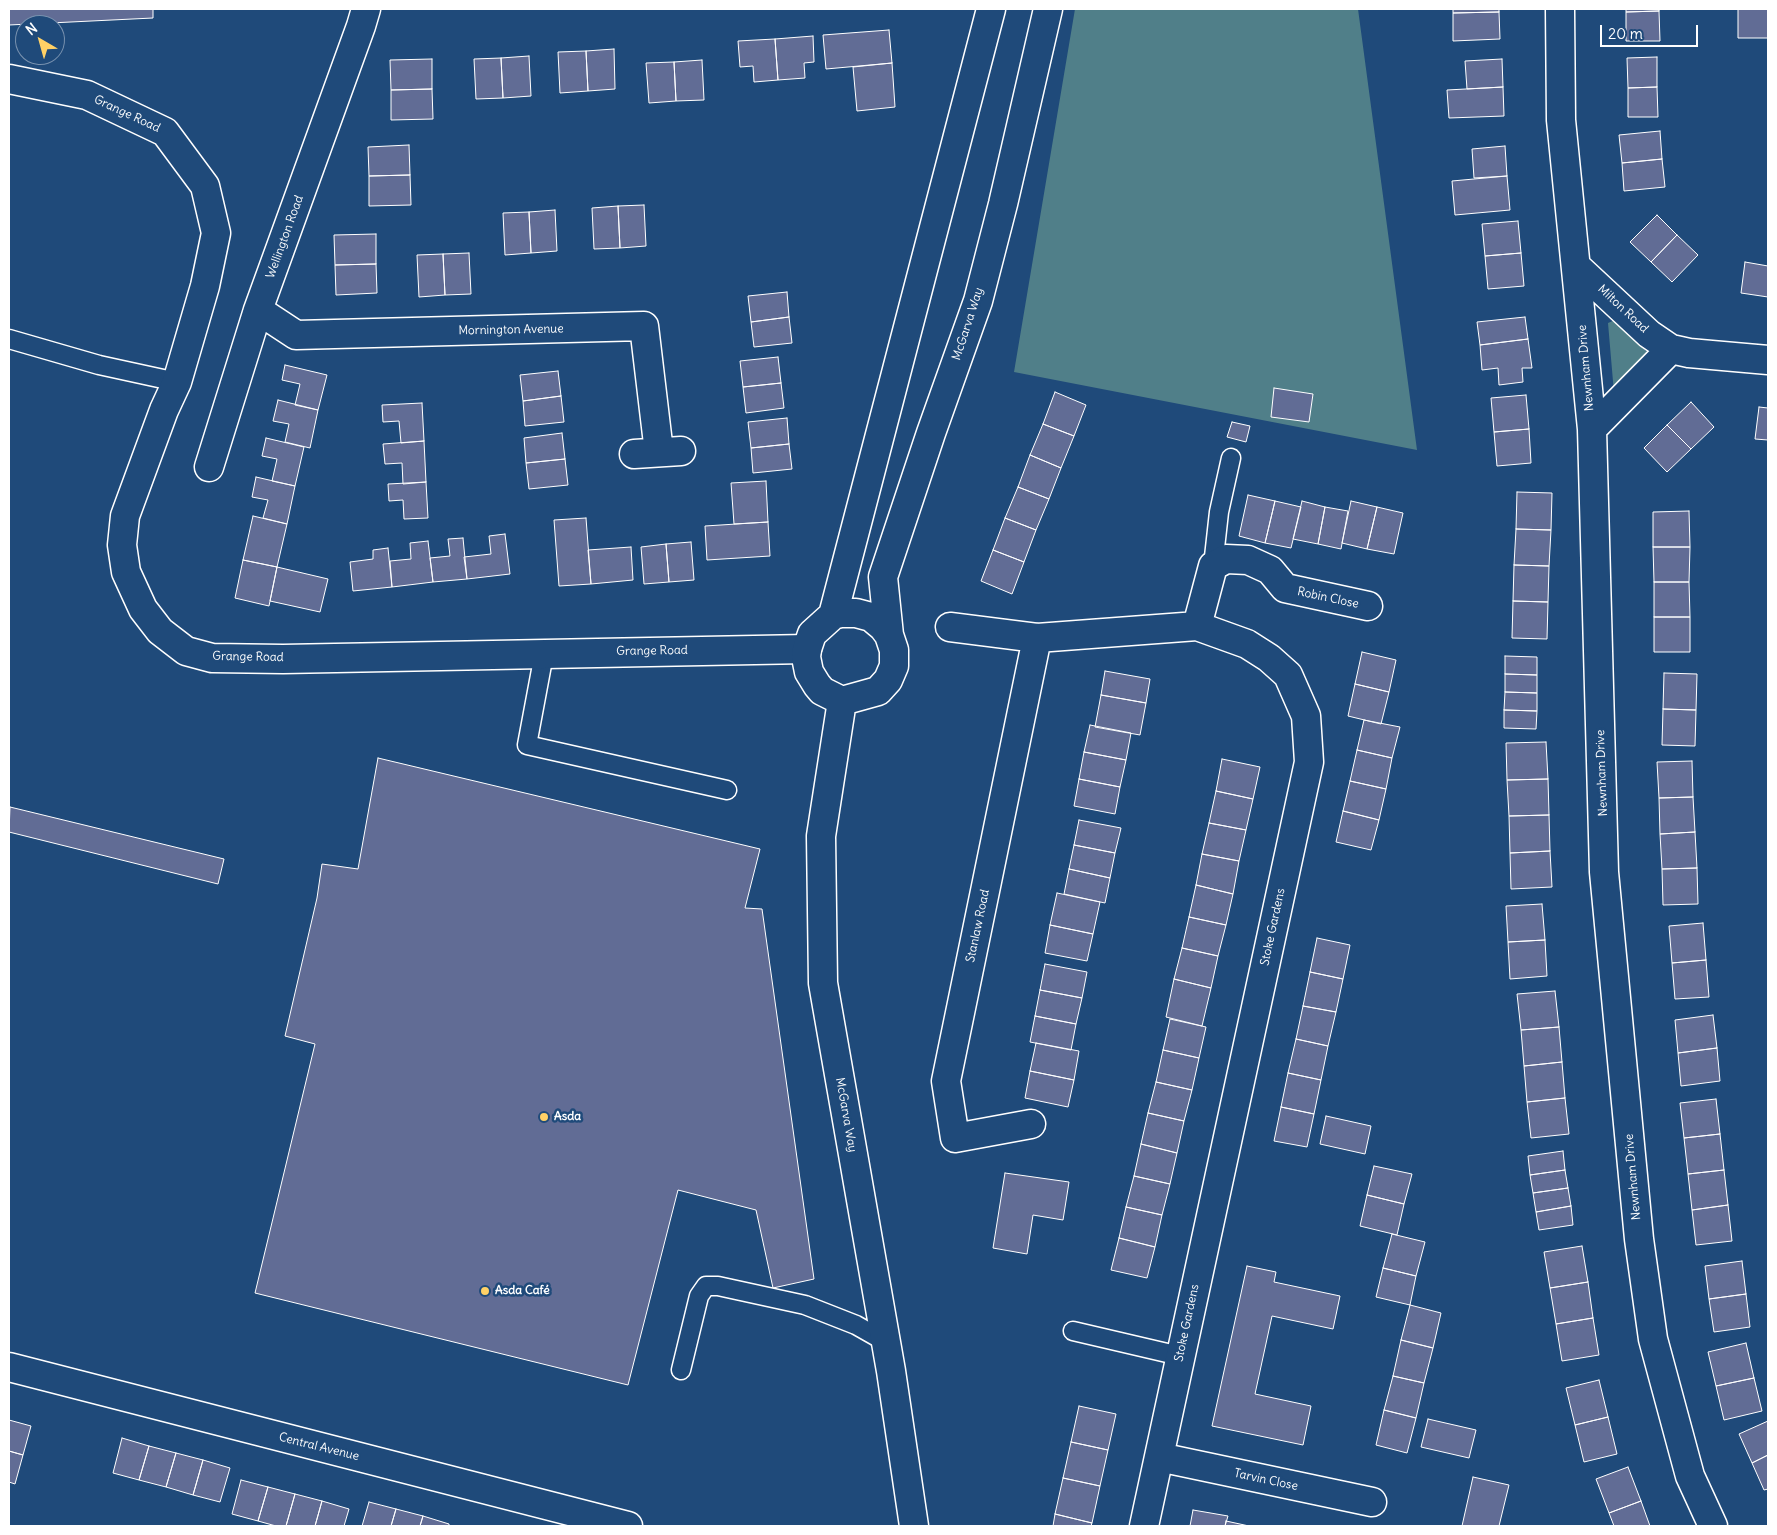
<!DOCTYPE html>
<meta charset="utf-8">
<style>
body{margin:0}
#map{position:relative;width:1777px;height:1535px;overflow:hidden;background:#1f4a7a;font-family:Delius,sans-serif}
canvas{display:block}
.frame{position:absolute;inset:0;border:10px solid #fff;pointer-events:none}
.north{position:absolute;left:15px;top:15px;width:50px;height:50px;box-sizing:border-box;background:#1f4a7a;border:1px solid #7992af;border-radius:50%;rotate:322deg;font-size:14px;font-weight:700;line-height:20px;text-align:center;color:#fff}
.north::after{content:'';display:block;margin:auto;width:18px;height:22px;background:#ffd166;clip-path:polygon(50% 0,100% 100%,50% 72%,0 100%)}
.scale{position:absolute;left:1600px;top:25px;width:98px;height:22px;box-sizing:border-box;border:2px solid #fff;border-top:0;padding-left:6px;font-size:15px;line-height:18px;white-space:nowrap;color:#fff;-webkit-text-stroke:4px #1f4a7a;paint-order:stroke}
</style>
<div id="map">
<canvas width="1777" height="1535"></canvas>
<div class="frame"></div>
<div class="north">N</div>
<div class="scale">20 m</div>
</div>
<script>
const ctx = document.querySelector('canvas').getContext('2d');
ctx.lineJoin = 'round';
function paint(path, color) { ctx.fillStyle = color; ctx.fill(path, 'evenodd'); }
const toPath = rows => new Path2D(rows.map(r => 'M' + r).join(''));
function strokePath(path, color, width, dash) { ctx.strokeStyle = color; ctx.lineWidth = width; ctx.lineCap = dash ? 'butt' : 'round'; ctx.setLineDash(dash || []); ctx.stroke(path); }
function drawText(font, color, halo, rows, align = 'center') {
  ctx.font = font + ' Delius,sans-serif'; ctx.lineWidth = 5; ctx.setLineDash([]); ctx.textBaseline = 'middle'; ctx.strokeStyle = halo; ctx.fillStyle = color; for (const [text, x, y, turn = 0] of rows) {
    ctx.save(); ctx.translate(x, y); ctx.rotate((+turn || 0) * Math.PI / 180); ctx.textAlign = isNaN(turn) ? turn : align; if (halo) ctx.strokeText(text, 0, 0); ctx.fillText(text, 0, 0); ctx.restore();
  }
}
paint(toPath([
 [1075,9,1358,9,1417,450,1014,372],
 [1615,320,1650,355,1614,393,1608,323]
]), '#507f89');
const building = toPath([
 [9,9,153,9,153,18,9,25,9,9],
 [1453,9,1499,9,1499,12,1453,13,1453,9],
 [1626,9,1659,9,1659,11,1626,12,1626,9],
 [1738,9,1768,9,1768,38,1738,38,1738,9],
 [1659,11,1660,41,1626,41,1626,12,1659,11],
 [1499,12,1500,39,1453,41,1453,13,1499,12],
 [889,30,892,63,826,69,823,35,889,30],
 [813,36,814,62,804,63,805,78,778,80,775,39,813,36],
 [775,39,778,80,754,82,753,66,740,67,738,41,775,39],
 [614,49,615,89,588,91,586,51,614,49],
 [586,51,588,91,560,93,558,52,586,51],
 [529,56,531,96,503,98,501,58,529,56],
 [1657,57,1657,87,1628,88,1627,58,1657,57],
 [501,58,503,98,476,99,474,59,501,58],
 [432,59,432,89,391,90,390,60,432,59],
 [1502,59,1503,87,1467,89,1465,61,1502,59],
 [702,60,704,100,676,101,674,62,702,60],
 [674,62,676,101,649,103,646,63,674,62],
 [892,63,895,107,857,111,853,67,892,63],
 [1503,87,1504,116,1449,118,1447,90,1503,87],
 [1657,87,1658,117,1628,117,1628,88,1657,87],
 [432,89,433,119,391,120,391,90,432,89],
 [1660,131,1662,159,1622,163,1619,135,1660,131],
 [409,145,410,175,369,176,368,147,409,145],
 [1505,146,1507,176,1474,178,1472,149,1505,146],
 [1662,159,1665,187,1624,191,1622,163,1662,159],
 [410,175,411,205,369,206,369,176,410,175],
 [1507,176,1510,210,1455,215,1452,181,1507,176],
 [644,205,646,246,620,248,618,206,644,205],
 [618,206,620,248,594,249,592,208,618,206],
 [555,210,557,251,531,253,529,212,555,210],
 [529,212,531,253,505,255,503,213,529,212],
 [1657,215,1677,235,1651,262,1630,242,1657,215],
 [1518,221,1521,253,1485,256,1482,224,1518,221],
 [376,234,376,264,335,265,334,235,376,234],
 [1677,235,1698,255,1672,282,1651,262,1677,235],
 [469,253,471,294,445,295,443,254,469,253],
 [1521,253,1524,286,1488,289,1485,256,1521,253],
 [443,254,445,295,419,297,417,255,443,254],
 [1745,262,1768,266,1768,297,1741,293,1745,262],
 [376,264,377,293,336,295,335,265,376,264],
 [787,292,789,317,751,322,748,296,787,292],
 [789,317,792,343,754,347,751,322,789,317],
 [1525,317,1528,339,1480,345,1477,322,1525,317],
 [1528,339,1532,368,1522,368,1523,382,1499,385,1498,368,1482,370,1480,345,1528,339],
 [778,357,781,383,743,387,740,361,778,357],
 [285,365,327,375,318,410,295,405,300,384,282,380,285,365],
 [558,371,561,396,523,401,520,375,558,371],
 [781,383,784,408,746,413,743,387,781,383],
 [1274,388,1313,394,1309,422,1271,417,1274,388],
 [1055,392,1086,405,1074,436,1043,424,1055,392],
 [1526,395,1529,429,1494,432,1491,398,1526,395],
 [561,396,564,422,525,426,523,401,561,396],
 [278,400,318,410,310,448,285,442,289,424,273,421,278,400],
 [1691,402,1714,427,1691,449,1667,425,1691,402],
 [422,403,424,441,401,443,399,421,383,422,382,405,422,403],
 [1759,407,1768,408,1768,440,1755,439,1759,407],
 [787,418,789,444,751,448,748,422,787,418],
 [1232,422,1250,426,1246,442,1227,437,1232,422],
 [1043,424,1074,436,1061,468,1030,455,1043,424],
 [1667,425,1691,449,1667,472,1644,448,1667,425],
 [1529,429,1531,463,1497,466,1494,432,1529,429],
 [562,433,565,459,526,463,524,438,562,433],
 [266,438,304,447,295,486,272,481,277,459,262,456,266,438],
 [424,441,426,482,403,484,402,463,385,464,383,444,424,441],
 [789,444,792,469,753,473,751,448,789,444],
 [1030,455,1061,468,1049,499,1018,487,1030,455],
 [565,459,568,485,529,489,526,463,565,459],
 [256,477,295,486,287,524,263,518,268,500,252,497,256,477],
 [766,481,768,522,734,524,731,483,766,481],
 [426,482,428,518,404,519,403,500,389,501,388,484,426,482],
 [1018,487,1049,499,1036,530,1005,518,1018,487],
 [1517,492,1552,493,1551,530,1516,529,1517,492],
 [1248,495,1275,501,1265,543,1239,536,1248,495],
 [1275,501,1301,507,1291,548,1265,543,1275,501],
 [1302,501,1325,507,1318,544,1293,539,1302,501],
 [1351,501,1377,507,1367,549,1342,543,1351,501],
 [1325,507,1348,511,1341,549,1318,544,1325,507],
 [1377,507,1403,513,1394,554,1367,549,1377,507],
 [1689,511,1690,547,1653,547,1653,512,1689,511],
 [253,516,287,524,277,567,243,560,253,516],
 [586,518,591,584,559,586,554,520,586,518],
 [1005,518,1036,530,1024,562,993,550,1005,518],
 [768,522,770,556,707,560,705,526,768,522],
 [1516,529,1551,530,1549,566,1514,565,1516,529],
 [505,534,510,574,467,579,464,557,491,554,489,536,505,534],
 [463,538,467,579,433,582,430,558,450,556,448,539,463,538],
 [428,541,433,582,392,587,390,561,411,559,410,543,428,541],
 [691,542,694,580,669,582,666,544,691,542],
 [666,544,669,582,644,584,641,547,666,544],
 [631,547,633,580,591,584,588,550,631,547],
 [1653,547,1690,547,1689,582,1654,582,1653,547],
 [388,548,392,587,353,591,350,562,373,559,373,550,388,548],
 [993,550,1024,562,1012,594,981,581,993,550],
 [243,560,277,567,269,606,235,598,243,560],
 [1514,565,1549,566,1548,602,1513,601,1514,565],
 [277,567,328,579,320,612,270,601,277,567],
 [1654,582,1689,582,1690,617,1654,617,1654,582],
 [1513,601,1548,602,1547,639,1512,638,1513,601],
 [1654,617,1690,617,1690,652,1654,652,1654,617],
 [1362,652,1396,660,1389,692,1355,684,1362,652],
 [1505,656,1537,657,1537,675,1505,674,1505,656],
 [1105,671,1150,679,1146,703,1101,695,1105,671],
 [1664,673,1697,674,1696,710,1663,709,1664,673],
 [1505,674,1537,675,1537,693,1505,692,1505,674],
 [1355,684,1389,692,1381,724,1348,716,1355,684],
 [1505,692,1537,693,1537,711,1504,710,1505,692],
 [1101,695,1146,703,1140,735,1095,727,1101,695],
 [1663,709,1696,710,1695,746,1662,745,1663,709],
 [1504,710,1537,711,1536,729,1504,728,1504,710],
 [1364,720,1400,727,1392,758,1357,750,1364,720],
 [1090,725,1131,733,1126,760,1084,752,1090,725],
 [1546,742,1548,779,1507,780,1506,743,1546,742],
 [1357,750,1392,758,1386,789,1350,781,1357,750],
 [1084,752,1126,760,1120,787,1079,779,1084,752],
 [378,758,760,849,745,908,762,909,814,1279,773,1288,756,1210,678,1190,628,1385,255,1293,315,1044,285,1036,317,898,322,864,358,869,378,758],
 [1222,759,1260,767,1253,799,1216,791,1222,759],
 [1692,761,1693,797,1659,798,1657,762,1692,761],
 [1079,779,1120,787,1115,814,1074,806,1079,779],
 [1548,779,1549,815,1509,816,1507,780,1548,779],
 [1350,781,1386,789,1379,820,1343,811,1350,781],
 [1216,791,1253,799,1246,830,1209,823,1216,791],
 [1693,797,1695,832,1660,834,1659,798,1693,797],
 [10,807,224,859,218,884,9,832,10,807],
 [1343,811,1379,820,1371,850,1336,842,1343,811],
 [1549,815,1550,851,1510,853,1509,816,1549,815],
 [1079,820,1121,828,1115,853,1074,845,1079,820],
 [1209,823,1246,830,1239,861,1202,854,1209,823],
 [1695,832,1697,868,1662,869,1660,834,1695,832],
 [1074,845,1115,853,1110,878,1069,869,1074,845],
 [1550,851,1552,887,1511,889,1510,853,1550,851],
 [1202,854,1239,861,1233,894,1196,885,1202,854],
 [1697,868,1698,904,1663,905,1662,869,1697,868],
 [1069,869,1110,878,1105,903,1064,894,1069,869],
 [1196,885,1233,894,1226,925,1189,917,1196,885],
 [1057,893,1100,902,1093,934,1050,925,1057,893],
 [1542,904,1545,940,1508,942,1506,906,1542,904],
 [1189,917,1226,925,1218,956,1182,948,1189,917],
 [1703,923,1706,960,1672,963,1669,926,1703,923],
 [1050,925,1093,934,1087,961,1045,953,1050,925],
 [1317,938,1350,945,1343,979,1310,972,1317,938],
 [1545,940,1547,976,1510,979,1508,942,1545,940],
 [1182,948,1218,956,1211,988,1174,979,1182,948],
 [1706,960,1709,997,1675,999,1672,963,1706,960],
 [1045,964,1087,972,1082,998,1040,990,1045,964],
 [1310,972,1343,979,1336,1012,1303,1006,1310,972],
 [1174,979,1211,988,1202,1026,1166,1017,1174,979],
 [1040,990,1082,998,1076,1024,1035,1016,1040,990],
 [1555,991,1559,1027,1521,1030,1517,994,1555,991],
 [1303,1006,1336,1012,1328,1046,1296,1039,1303,1006],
 [1713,1015,1717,1048,1678,1053,1675,1020,1713,1015],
 [1035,1016,1076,1024,1071,1050,1030,1042,1035,1016],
 [1170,1019,1206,1027,1199,1058,1163,1050,1170,1019],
 [1559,1027,1562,1062,1524,1066,1521,1030,1559,1027],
 [1296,1039,1328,1046,1321,1080,1288,1073,1296,1039],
 [1036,1043,1079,1051,1074,1080,1030,1071,1036,1043],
 [1717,1048,1720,1081,1681,1086,1678,1053,1717,1048],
 [1163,1050,1199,1058,1192,1090,1156,1082,1163,1050],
 [1562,1062,1565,1098,1527,1102,1524,1066,1562,1062],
 [1030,1071,1074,1080,1068,1107,1025,1098,1030,1071],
 [1288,1073,1321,1080,1314,1114,1281,1107,1288,1073],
 [1156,1082,1192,1090,1184,1121,1148,1113,1156,1082],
 [1565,1098,1569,1134,1531,1138,1527,1102,1565,1098],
 [1716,1099,1720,1134,1684,1138,1680,1103,1716,1099],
 [1281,1107,1314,1114,1307,1147,1274,1141,1281,1107],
 [1148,1113,1184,1121,1177,1153,1141,1144,1148,1113],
 [1326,1116,1371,1126,1365,1154,1320,1144,1326,1116],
 [1720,1134,1724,1170,1688,1174,1684,1138,1720,1134],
 [1141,1144,1177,1153,1170,1184,1134,1176,1141,1144],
 [1563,1151,1565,1170,1530,1175,1528,1156,1563,1151],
 [1374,1166,1412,1174,1404,1204,1367,1195,1374,1166],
 [1565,1170,1568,1188,1533,1193,1530,1175,1565,1170],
 [1724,1170,1728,1205,1692,1210,1688,1174,1724,1170],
 [1005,1173,1069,1182,1063,1220,1033,1215,1027,1254,993,1248,1005,1173],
 [1134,1176,1170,1184,1162,1215,1126,1207,1134,1176],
 [1568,1188,1571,1206,1536,1212,1533,1193,1568,1188],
 [1367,1195,1404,1204,1397,1235,1360,1226,1367,1195],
 [1728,1205,1732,1241,1696,1245,1692,1210,1728,1205],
 [1571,1206,1573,1225,1539,1230,1536,1212,1571,1206],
 [1126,1207,1162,1215,1155,1247,1119,1238,1126,1207],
 [1392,1234,1425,1242,1416,1276,1383,1268,1392,1234],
 [1119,1238,1155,1247,1147,1278,1111,1270,1119,1238],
 [1582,1246,1588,1282,1550,1288,1544,1252,1582,1246],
 [1742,1261,1746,1294,1709,1299,1705,1266,1742,1261],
 [1247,1266,1276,1272,1274,1282,1340,1296,1333,1329,1272,1316,1255,1394,1311,1406,1303,1445,1212,1426,1247,1266],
 [1383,1268,1416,1276,1410,1305,1376,1297,1383,1268],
 [1588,1282,1593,1318,1556,1324,1550,1288,1588,1282],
 [1746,1294,1750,1327,1714,1332,1709,1299,1746,1294],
 [1410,1305,1441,1313,1433,1348,1401,1340,1410,1305],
 [1593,1318,1599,1355,1562,1361,1556,1324,1593,1318],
 [1401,1340,1433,1348,1424,1383,1393,1376,1401,1340],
 [1746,1343,1754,1378,1716,1386,1708,1352,1746,1343],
 [1393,1376,1424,1383,1416,1418,1384,1410,1393,1376],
 [1754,1378,1762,1411,1724,1420,1716,1386,1754,1378],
 [1599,1380,1608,1417,1575,1425,1566,1388,1599,1380],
 [1079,1406,1116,1414,1108,1450,1071,1442,1079,1406],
 [1384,1410,1416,1418,1407,1453,1376,1445,1384,1410],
 [1608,1417,1617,1454,1584,1462,1575,1425,1608,1417],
 [1428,1419,1476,1430,1469,1458,1421,1447,1428,1419],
 [9,1420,31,1426,23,1455,9,1451,9,1420],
 [1768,1421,1768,1455,1752,1463,1739,1434,1768,1421],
 [122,1438,149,1446,139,1480,113,1473,122,1438],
 [1071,1442,1108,1450,1100,1486,1063,1478,1071,1442],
 [149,1446,176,1453,166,1487,139,1480,149,1446],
 [9,1451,23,1455,15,1484,9,1482,9,1451],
 [176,1453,203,1460,193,1495,166,1487,176,1453],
 [1768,1455,1768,1489,1764,1490,1752,1463,1768,1455],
 [203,1460,230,1468,220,1502,193,1495,203,1460],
 [1628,1467,1641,1501,1609,1513,1596,1479,1628,1467],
 [1473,1477,1509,1485,1499,1526,1462,1526,1473,1477],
 [1063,1478,1100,1486,1092,1523,1055,1514,1063,1478],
 [241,1480,268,1487,258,1521,232,1514,241,1480],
 [268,1487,295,1494,286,1526,276,1526,258,1521,268,1487],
 [295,1494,322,1501,315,1526,286,1526,295,1494],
 [322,1501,349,1509,344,1526,315,1526,322,1501],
 [1641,1501,1650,1526,1614,1526,1609,1513,1641,1501],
 [369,1502,396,1509,391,1526,362,1526,369,1502],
 [396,1509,423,1516,420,1526,391,1526,396,1509],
 [1193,1510,1228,1516,1225,1526,1190,1526,1193,1510],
 [1055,1514,1092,1523,1091,1526,1053,1526,1055,1514],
 [423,1516,449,1524,449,1526,420,1526,423,1516],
 [1226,1521,1249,1526,1225,1526,1226,1521]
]);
paint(building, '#616c95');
strokePath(building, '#fff', 1);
const service = toPath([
 [9,339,99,365,177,382],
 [1213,566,1219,512,1231,458],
 [544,654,527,745,727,790],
 [1073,1331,1180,1356],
 [681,1370,699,1296,706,1286,718,1286,805,1305,856,1325,886,1342]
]);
const minor = toPath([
 [1560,9,1561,120,1592,429,1604,872,1639,1239,1653,1339,1690,1476,1713,1526],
 [9,79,87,95,165,132,205,186,216,233,205,286,177,382,164,410,125,516,122,545,126,572,143,609,160,631,186,651,212,658,283,659,807,649],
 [1576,266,1649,334,1671,349],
 [258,310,296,335,644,326,659,452],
 [1592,429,1671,349,1689,353,1768,360],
 [634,454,681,451],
 [209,467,258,310,361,26,366,9],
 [1197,626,1213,566,1226,559,1248,560,1270,570,1285,588,1368,606],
 [950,627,1037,638,1197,626,1247,644,1269,658,1288,675,1306,716,1309,762,1144,1526],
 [1031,1124,955,1138,946,1081,1037,638],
 [9,1367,628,1526],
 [1159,1457,1372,1502]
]);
const tertiary = toPath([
 [841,613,856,613,871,617,883,627,889,635,894,650,894,666,888,680,878,691,842,701,822,691,817,685,809,672,806,657,807,649,812,634,833,615,841,613],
 [833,615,991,9],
 [889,635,883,577,931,433,978,301,1003,204,1048,9],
 [842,701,821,836,823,983,891,1371,914,1526]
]);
strokePath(service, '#fff', 21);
strokePath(minor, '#fff', 31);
strokePath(tertiary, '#fff', 31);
strokePath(service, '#1f4a7a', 18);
strokePath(minor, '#1f4a7a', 28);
strokePath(tertiary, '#1f4a7a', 28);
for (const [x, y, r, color] of [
 [544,1117,5,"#ffd166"],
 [485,1291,5,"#ffd166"]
]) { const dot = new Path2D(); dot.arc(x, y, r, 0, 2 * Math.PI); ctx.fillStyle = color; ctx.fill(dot); strokePath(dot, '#1f4a7a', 2); }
drawText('12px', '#fff', '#1f4a7a', [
 ["Grange Road",127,114,25],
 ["Wellington Road",285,237,-70],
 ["Milton Road",1623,309,43],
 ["McGarva Way",968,324,-72],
 ["Mornington Avenue",511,330,-1],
 ["Newnham Drive",1586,368,-95],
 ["Robin Close",1328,598,12],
 ["Grange Road",652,651,-1],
 ["Grange Road",248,657,1],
 ["Newnham Drive",1602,773,-92],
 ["Stanlaw Road",978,926,-78],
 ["Stoke Gardens",1273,927,-78],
 ["McGarva Way",846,1115,80],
 ["Newnham Drive",1633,1177,-95],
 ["Stoke Gardens",1187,1323,-78],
 ["Central Avenue",319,1447,14],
 ["Tarvin Close",1266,1480,12]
]);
drawText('bold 12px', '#fff', '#1f4a7a', [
 ["Asda",554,1117],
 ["Asda Café",495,1291]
], 'left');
</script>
